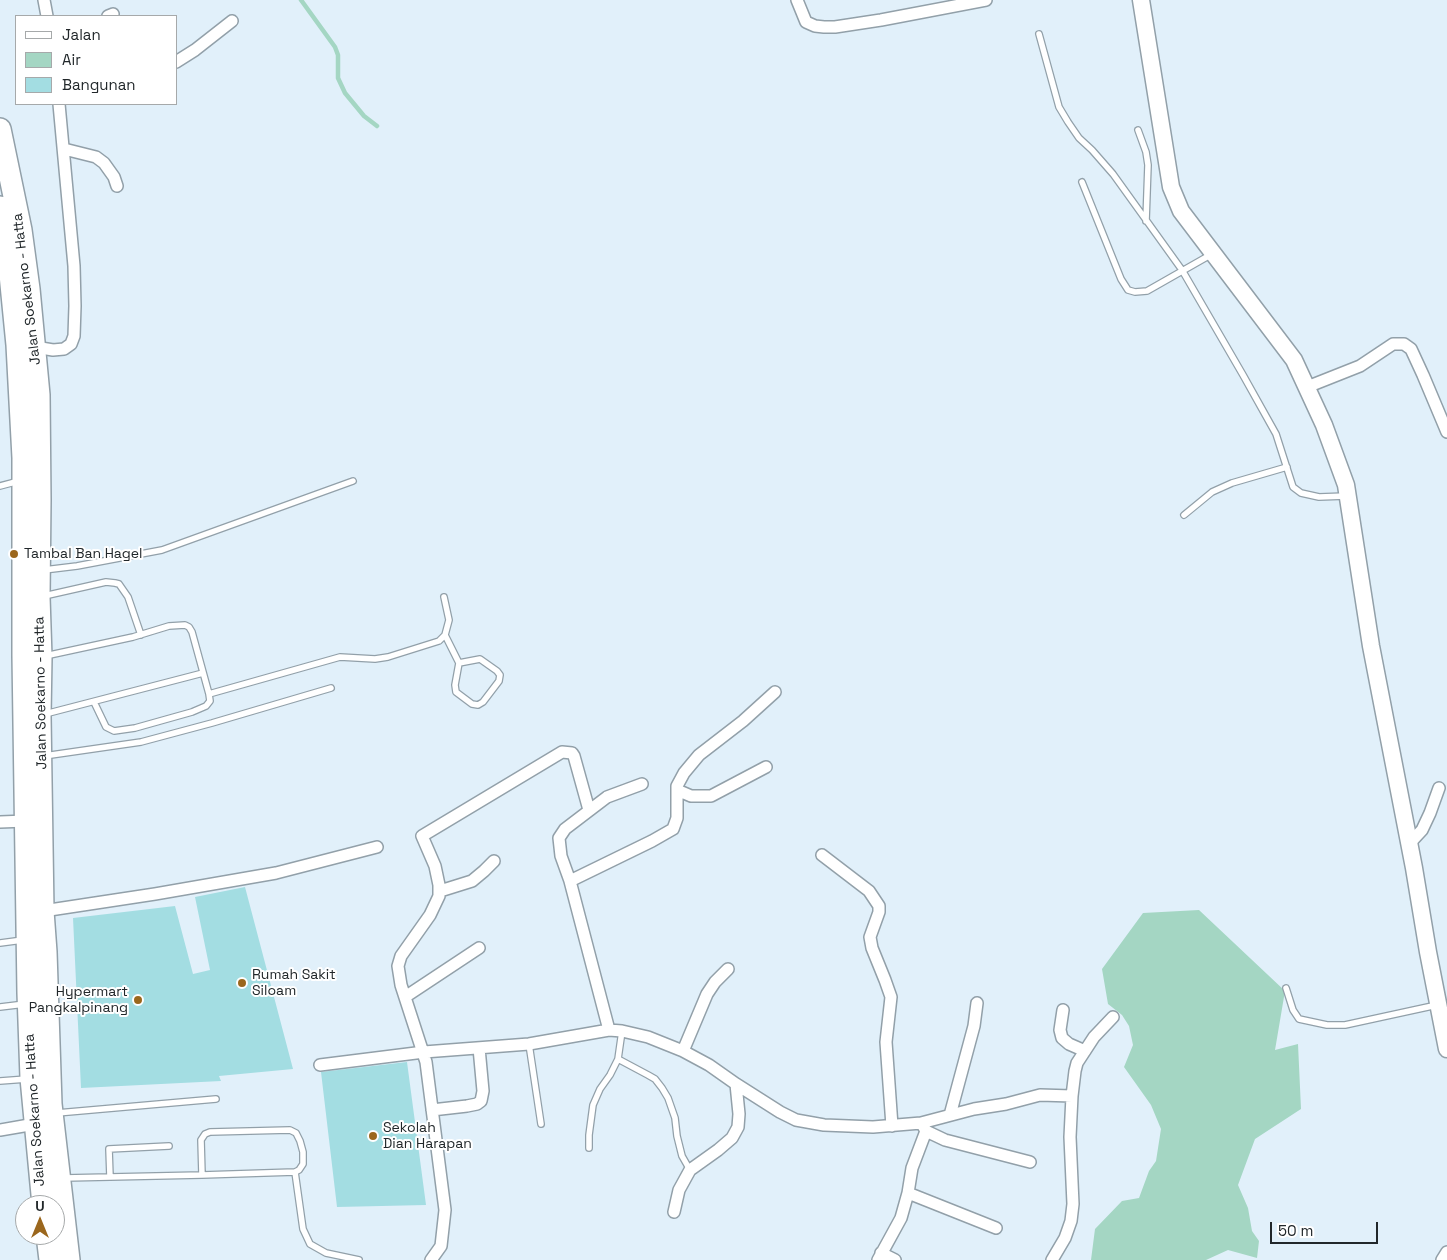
<!DOCTYPE html>
<style>
body{margin:0}
#map{position:relative;width:1447px;height:1260px;overflow:hidden;background:#e1f0fa;font-family:"Space Grotesk",sans-serif}
canvas{display:block}
.legend{position:absolute;left:15px;top:15px;width:162px;height:90px;box-sizing:border-box;background:#fff;border:1px solid #a6a9aa;margin:0;padding:6px 9px;list-style:none;font-size:15px;color:#21272a}
.legend li{display:flex;align-items:center;gap:10px;height:25px}
.legend b{width:25px;border:1px solid #a6a9aa}
.north{position:absolute;left:15px;top:1195px;width:50px;height:50px;box-sizing:border-box;background:#fff;border:1px solid #a6a9aa;border-radius:50%;rotate:0deg;font-size:14px;font-weight:700;line-height:20px;text-align:center;color:#21272a}
.north::after{content:'';display:block;margin:auto;width:18px;height:22px;background:#9b671d;clip-path:polygon(50% 0,100% 100%,50% 72%,0 100%)}
.scale{position:absolute;left:1270px;top:1222px;width:108px;height:22px;box-sizing:border-box;border:2px solid #21272a;border-top:0;padding-left:6px;font-size:15px;line-height:18px;white-space:nowrap;color:#21272a;-webkit-text-stroke:4px #fff;paint-order:stroke}
</style>
<div id="map">
<canvas width="1447" height="1260"></canvas>
<ul class="legend">
<li><b style="height:6px;background:#fff"></b>Jalan</li>
<li><b style="height:14px;background:#a4d6c3"></b>Air</li>
<li><b style="height:14px;background:#a3dde2"></b>Bangunan</li>
</ul>
<div class="north">U</div>
<div class="scale">50 m</div>
</div>
<script>
const ctx = document.querySelector('canvas').getContext('2d');
ctx.lineJoin = 'round';
function paint(path, color) { ctx.fillStyle = color; ctx.fill(path, 'evenodd'); }
const toPath = rows => new Path2D(rows.map(r => 'M' + r).join(''));
function strokePath(path, color, width, dash) { ctx.strokeStyle = color; ctx.lineWidth = width; ctx.lineCap = dash ? 'butt' : 'round'; ctx.setLineDash(dash || []); ctx.stroke(path); }
function drawText(font, color, halo, rows, align = 'center') {
  ctx.font = font + ' "Space Grotesk",sans-serif'; ctx.lineWidth = 4; ctx.setLineDash([]); ctx.textBaseline = 'middle'; ctx.strokeStyle = halo; ctx.fillStyle = color; for (const [text, x, y, turn = 0] of rows) {
    ctx.save(); ctx.translate(x, y); ctx.rotate((+turn || 0) * Math.PI / 180); ctx.textAlign = isNaN(turn) ? turn : align; if (halo) ctx.strokeText(text, 0, 0); ctx.fillText(text, 0, 0); ctx.restore();
  }
}
paint(toPath([
 [1199,910,1285,991,1275,1050,1298,1044,1301,1109,1255,1139,1238,1185,1248,1208,1252,1231,1259,1241,1257,1258,1228,1250,1206,1260,1091,1260,1095,1229,1122,1201,1139,1198,1149,1171,1156,1161,1161,1129,1151,1105,1124,1067,1133,1045,1129,1026,1122,1015,1108,1004,1102,969,1143,913]
]), '#a4d6c3');
strokePath(toPath([
 [301,0,335,47,338,55,338,78,345,93,364,116,377,126]
]), '#a4d6c3', 4.5);
paint(toPath([
 [245,887,293,1069,219,1076,221,1081,81,1088,73,918,175,906,193,974,210,970,195,897],
 [407,1062,426,1205,337,1207,321,1072]
]), '#a3dde2');
const lane = toPath([
 [1039,34,1059,107,1068,122,1079,138,1092,150,1113,174,1182,270,1243,375,1276,434,1293,487,1301,493,1319,497,1346,496],
 [1138,130,1146,152,1148,165,1146,221],
 [1082,182,1121,279,1128,290,1135,292,1147,291,1212,254],
 [0,486,19,481],
 [1184,515,1212,492,1232,483,1287,467],
 [44,570,77,566,162,550,353,481],
 [44,596,106,582,115,583,119,584,128,597,141,635],
 [445,635,459,663,455,685,456,692,472,704,478,705,483,702,499,681,500,675,497,671,480,659,459,663],
 [45,656,133,637,169,626,185,625,189,627,192,632,209,694,210,701,206,706,192,712,135,728,114,731,106,727,94,702],
 [209,694,340,657,375,659,388,657,439,641,445,635,449,620,444,597],
 [45,714,203,673],
 [44,756,141,742,212,723,331,688],
 [0,943,23,940],
 [1286,988,1293,1010,1299,1019,1327,1025,1345,1025,1437,1005],
 [0,1007,25,1004],
 [529,1044,541,1124],
 [618,1059,648,1075,655,1079,662,1088,668,1098,675,1118,677,1136,682,1156,690,1170],
 [0,1081,27,1079],
 [57,1113,216,1099],
 [589,1148,589,1135,593,1105,600,1089,610,1075,618,1059,622,1031],
 [295,1172,303,1229,310,1244,326,1253,359,1260],
 [110,1177,109,1149,169,1146],
 [64,1178,202,1175,295,1172,299,1170,303,1164,303,1152,300,1141,296,1133,290,1130,210,1132,205,1134,201,1140,202,1175]
]);
const street = toPath([
 [44,0,47,16],
 [797,0,806,22,815,26,824,27,835,27,881,20,986,0],
 [108,16,113,14],
 [176,62,195,50,232,21],
 [64,149,96,157,104,163,114,177,117,186],
 [35,347,53,350,64,349,71,344,74,336,75,306,74,266,59,104],
 [1307,387,1360,366,1393,344,1404,344,1411,349,1423,375,1447,432],
 [677,790,691,796,711,796,766,767],
 [0,822,26,821],
 [1409,844,1422,830,1430,813,1439,788],
 [822,855,869,891,879,906,879,912,870,937,872,948,885,980,891,997,886,1042,892,1126],
 [570,881,652,841,673,829,677,818,677,786,684,773,699,755,743,721,775,692],
 [440,891,472,881,484,871,494,861],
 [43,911,155,894,276,873,377,847],
 [405,997,479,948],
 [1063,1010,1060,1030,1062,1038,1069,1044,1085,1051],
 [609,1030,570,881,561,856,559,838,565,829,607,797,642,784],
 [683,1051,707,994,715,982,728,969],
 [320,1065,424,1052,529,1044,609,1030,622,1031,648,1037,683,1051,709,1065,736,1084,780,1112,796,1120,824,1125,873,1127,921,1123,974,1109,1006,1104,1040,1095,1072,1096],
 [432,1110,467,1106,477,1104,481,1101,483,1091,479,1048],
 [950,1115,974,1026,977,1003],
 [922,1124,926,1131,945,1140,1030,1162],
 [0,1130,35,1124],
 [908,1193,996,1228],
 [674,1212,679,1190,690,1170,718,1150,732,1138,738,1127,739,1114,736,1084],
 [881,1253,895,1260],
 [431,1260,441,1246,445,1210,426,1062,401,985,398,966,401,956,430,915,439,896,439,885,435,866,422,836,562,752,572,753,574,756,589,810],
 [878,1260,901,1218,908,1193,912,1168,926,1131],
 [1052,1260,1065,1238,1071,1221,1073,1204,1070,1137,1072,1096,1075,1071,1077,1063,1094,1037,1113,1017],
 [1442,1260,1447,1252]
]);
const secondary = toPath([
 [1141,0,1171,187,1181,211,1294,360,1324,425,1346,485,1371,646,1414,868,1428,952,1447,1049]
]);
const highway = toPath([
 [0,129,21,230,29,289,39,395,40,500,39,597,41,657,40,716,43,911,46,952,51,1104,69,1260],
 [0,207,7,244,17,345,23,458,23,656,28,993,31,1078,43,1205],
 [47,1235,50,1260]
]);
strokePath(lane, '#92a0a9', 8);
strokePath(street, '#92a0a9', 14);
strokePath(secondary, '#92a0a9', 19);
strokePath(highway, '#92a0a9', 24);
strokePath(lane, '#fff', 5.5);
strokePath(street, '#fff', 11);
strokePath(secondary, '#fff', 16);
strokePath(highway, '#fff', 21);
for (const [x, y, r, color] of [
 [14,554,5,"#9b671d"],
 [242,983,5,"#9b671d"],
 [138,1000,5,"#9b671d"],
 [373,1136,5,"#9b671d"]
]) { const dot = new Path2D(); dot.arc(x, y, r, 0, 2 * Math.PI); ctx.fillStyle = color; ctx.fill(dot); strokePath(dot, '#fff', 2); }
drawText('14px', '#21272a', '#fff', [
 ["Jalan Soekarno - Hatta",27,289,-97],
 ["Jalan Soekarno - Hatta",41,693,-91],
 ["Jalan Soekarno - Hatta",35,1110,-94]
]);
drawText('14px', '#21272a', '#fff', [
 ["Tambal Ban Hagel",24,554],
 ["Rumah Sakit",252,975],
 ["Siloam",252,991],
 ["Hypermart",128,992,"right"],
 ["Pangkalpinang",128,1008,"right"],
 ["Sekolah",383,1128],
 ["Dian Harapan",383,1144]
], 'left');
</script>
